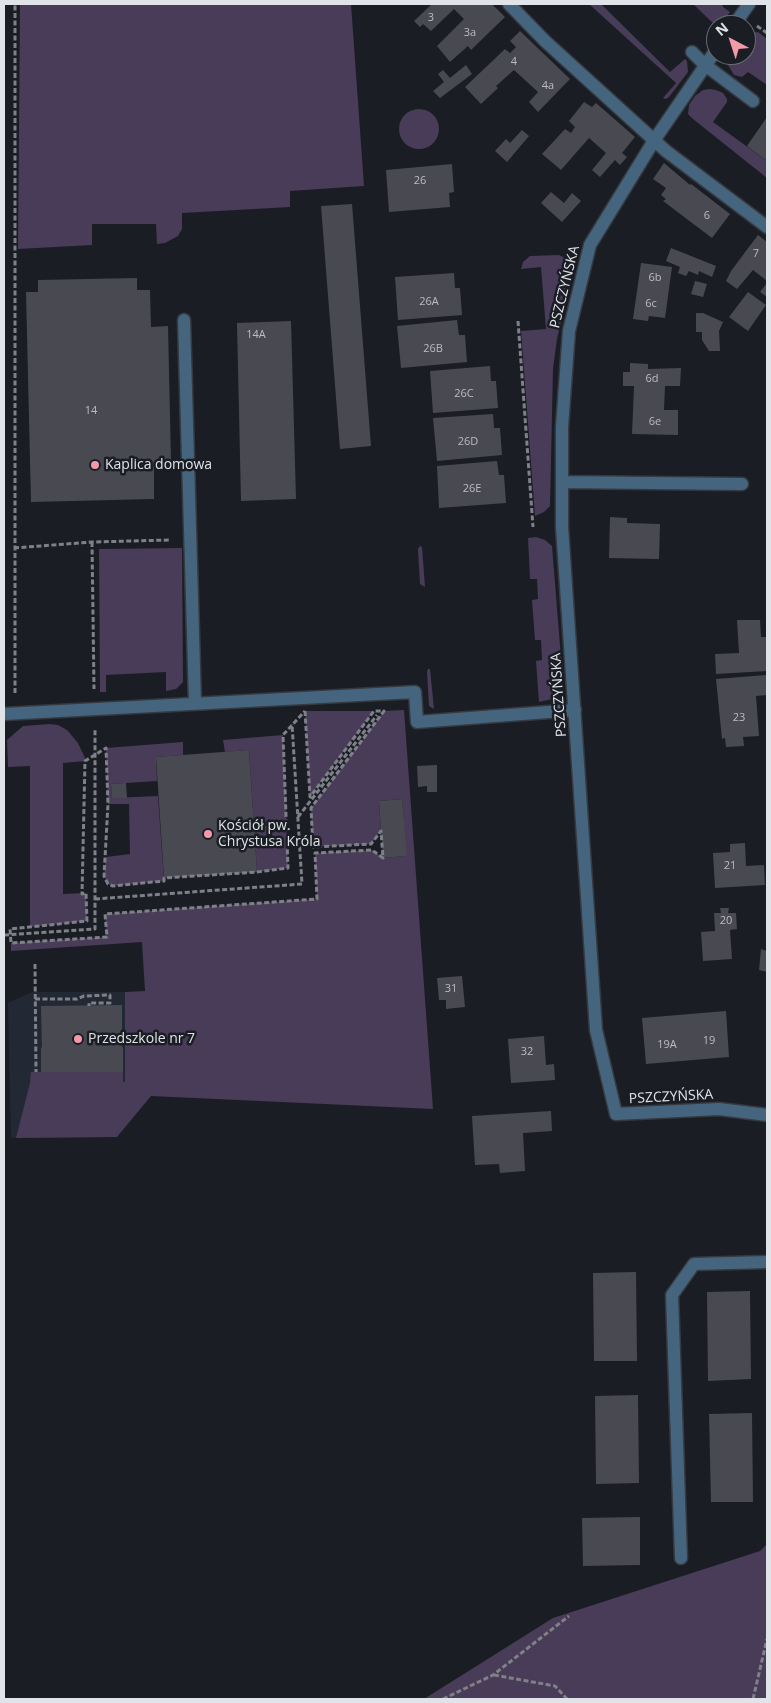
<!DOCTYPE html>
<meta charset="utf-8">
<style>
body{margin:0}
#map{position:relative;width:771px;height:1703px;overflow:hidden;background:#1a1d24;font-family:"Open Sans",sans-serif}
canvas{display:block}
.frame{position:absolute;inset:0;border:5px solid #e0e3e7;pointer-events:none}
.north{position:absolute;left:706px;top:15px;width:50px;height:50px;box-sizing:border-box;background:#1a1d24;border:1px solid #696c72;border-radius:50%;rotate:320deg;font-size:14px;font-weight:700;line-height:20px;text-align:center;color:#e0e3e7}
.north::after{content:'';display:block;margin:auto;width:18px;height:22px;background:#f39aa9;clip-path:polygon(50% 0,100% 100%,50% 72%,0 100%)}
</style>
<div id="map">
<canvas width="771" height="1703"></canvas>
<div class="frame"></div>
<div class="north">N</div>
</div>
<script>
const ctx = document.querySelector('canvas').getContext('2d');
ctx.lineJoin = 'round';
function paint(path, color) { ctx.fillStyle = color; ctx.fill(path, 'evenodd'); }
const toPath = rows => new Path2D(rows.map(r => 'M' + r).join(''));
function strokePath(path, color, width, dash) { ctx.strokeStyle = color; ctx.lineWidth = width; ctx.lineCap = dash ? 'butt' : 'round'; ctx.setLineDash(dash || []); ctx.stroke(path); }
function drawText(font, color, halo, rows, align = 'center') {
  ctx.font = font + ' "Open Sans",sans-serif'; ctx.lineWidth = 5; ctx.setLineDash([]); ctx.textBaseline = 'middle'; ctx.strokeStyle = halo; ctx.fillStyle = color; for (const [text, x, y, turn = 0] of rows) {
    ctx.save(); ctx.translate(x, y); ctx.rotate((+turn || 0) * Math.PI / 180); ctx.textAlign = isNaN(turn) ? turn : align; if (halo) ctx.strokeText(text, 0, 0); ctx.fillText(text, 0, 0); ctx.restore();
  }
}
paint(toPath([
 [32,992,145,992,117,1137,11,1138,8,1003]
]), '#222934');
paint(toPath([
 [20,4,351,4,364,186,290,191,290,207,182,213,182,229,178,236,165,243,157,244,156,224,92,224,92,245,18,249],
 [589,4,601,4,670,72,685,59,687,61,688,72,669,97,666,99,663,98,676,83],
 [693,4,722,4,723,7,730,12,721,25,716,25,716,26],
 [758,32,767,39,767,85,748,72,742,77,734,75,728,65,735,55,746,55,746,40,751,33],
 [710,89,716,90,723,93,727,99,727,102,713,122,767,161,767,178,693,119,688,114,689,105,695,96,703,90],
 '399 129a20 20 0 1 1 40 0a20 20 0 1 1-40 0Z',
 [559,255,567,259,572,265,573,271,557,339,553,369,550,506,544,512,535,516,521,331,546,329,541,267,521,269,523,262,530,256],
 [536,537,545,540,552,546,563,683,563,690,557,698,539,702,536,661,542,660,541,640,535,640,532,600,538,599,537,579,530,579,528,538],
 [420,546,422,547,425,587,420,584,418,549],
 [182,548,183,682,176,689,166,691,166,672,106,675,106,692,100,692,99,549],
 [428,669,430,669,434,709,429,706,427,672],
 [404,710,433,1109,151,1096,117,1137,16,1138,30,1083,31,1072,123,1072,123,1082,125,1082,125,992,145,991,142,942,11,951,11,943,107,937,105,914,317,899,315,853,372,850,383,858,406,856,402,799,379,801,381,831,371,844,313,847,311,808,384,711],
 [305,711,374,711,310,797],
 [50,724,58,725,67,730,78,743,85,758,85,761,63,763,63,894,86,893,87,921,30,927,30,766,8,767,7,740,23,726],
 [283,735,288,868,257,872,249,750,225,752,223,740],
 [183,742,183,755,156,757,157,781,111,784,112,798,158,796,164,881,113,886,108,884,104,876,106,857,130,854,129,804,108,804,106,748],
 [767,1544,767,1699,424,1699,553,1618,760,1551]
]), '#483c58');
paint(toPath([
 [432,4,492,4,505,17,471,50,468,46,450,62,437,46,464,19,454,9,431,31,423,24,420,27,414,21],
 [520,31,570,79,538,112,529,102,538,92,514,70,496,86,498,88,481,104,465,87,505,49,510,53,516,47,510,41],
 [466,65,472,74,440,98,433,91,444,82,438,74,443,70,450,78],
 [584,102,592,107,596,103,635,137,622,153,627,157,620,165,615,160,600,177,592,170,606,153,589,138,561,170,542,154,565,129,571,133,575,127,569,121],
 [767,117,767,161,747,146],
 [522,130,529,136,507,162,495,151,506,139,510,143],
 [664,163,690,185,691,184,730,214,712,238,663,201,666,199,661,195,666,188,653,179],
 [452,164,454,192,449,193,450,207,389,212,386,170],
 [551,192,564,203,572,193,581,201,562,222,541,203],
 [352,204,371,446,340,449,321,206],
 [758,235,767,242,767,281,753,270,737,289,726,281,731,271],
 [671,248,716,266,712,277,699,271,698,275,689,271,686,276,678,273,680,267,666,261],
 [641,263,672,267,665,318,649,316,648,321,633,319],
 [454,273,455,288,460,288,462,315,398,320,395,277],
 [137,278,137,290,150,290,151,327,168,326,171,462,154,463,154,499,31,502,26,292,38,292,38,280],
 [695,281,707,284,703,297,691,294],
 [767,283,767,297,760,292],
 [748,292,766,305,748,331,729,317],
 [696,313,703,313,723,322,719,331,720,351,709,351,702,340,702,332,696,332],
 [457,320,459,335,465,335,467,362,401,368,397,326],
 [291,321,296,499,241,501,237,323],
 [630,363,648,364,648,369,681,368,680,386,665,386,664,410,678,410,678,435,632,434,634,386,623,386,623,372,630,372],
 [490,366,491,381,496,381,498,408,433,413,430,371],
 [493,414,494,428,500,428,502,455,437,461,433,418],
 [497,461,499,475,504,475,506,503,439,508,437,466],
 [610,517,627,518,627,523,660,524,659,559,609,558],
 [737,620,760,620,761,637,767,637,767,671,716,674,715,654,739,653],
 [766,675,767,695,756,696,759,736,743,737,744,746,726,747,725,738,722,739,716,679],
 [249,750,257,872,164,878,156,757],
 [437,765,437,792,427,792,427,786,418,787,417,766],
 [126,783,127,798,112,798,111,784],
 [402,799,407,856,383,858,379,801],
 [745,843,746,866,764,865,765,885,715,888,713,853,730,852,730,844],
 [720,908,729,908,728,913,736,913,737,929,730,930,732,959,703,961,701,932,715,931,714,913,721,913],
 [761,949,767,951,767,972,759,970],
 [462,976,465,1007,446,1009,446,1000,439,1000,437,978],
 [122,1005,122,1047,123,1047,123,1072,41,1072,41,1047,42,1048,41,1006],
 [726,1011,729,1057,646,1064,642,1018],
 [544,1036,546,1065,554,1064,555,1080,511,1083,508,1039],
 [551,1111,552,1131,523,1133,525,1171,500,1173,499,1164,475,1165,472,1116],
 [636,1272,637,1361,594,1361,593,1273],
 [750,1291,751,1379,708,1381,707,1292],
 [638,1395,639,1483,596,1484,595,1396],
 [752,1413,753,1502,711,1502,709,1414],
 [640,1517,640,1565,583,1566,582,1518]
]), '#494a51');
const service = toPath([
 [692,52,705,65,753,101],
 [184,320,195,703],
 [4,714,415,692,417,722,575,710]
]);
const minor = toPath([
 [509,4,545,41,666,151,767,227],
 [734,25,749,4],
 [716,50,655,139,590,245,569,331,562,427,562,527,596,1030,616,1114,719,1109,767,1115],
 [562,482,742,484],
 [681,1558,672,1295,694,1264,767,1262]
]);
strokePath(service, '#36393f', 15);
strokePath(minor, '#36393f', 15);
strokePath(toPath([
 [757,26,767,33],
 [518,321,533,527],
 [92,542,94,689],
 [14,548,92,542,170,540],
 [15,693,15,4],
 [305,711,310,797,374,711,384,711,311,808,313,847,371,844,381,831,383,858,372,850,315,853,317,899,105,914,107,937,11,943,10,929,87,921,86,893,82,894,85,761,106,748,108,804,104,876,108,884,113,886,164,881,164,878,257,872,288,868,283,735,305,711],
 [298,817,377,715],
 [95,899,302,884,292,724],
 [4,935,95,929,95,728],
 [35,964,36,1072],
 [35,999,77,999,84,996,110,995,110,1003,89,1003,89,1006],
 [494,1675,555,1686,567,1699],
 [443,1699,493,1675,569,1616],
 [753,1699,767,1639]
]), '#7e8187', 3, [5, 2.5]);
strokePath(service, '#44657d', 12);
strokePath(minor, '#44657d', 12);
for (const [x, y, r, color] of [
 [95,465,5,"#f39aa9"],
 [208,834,5,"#f39aa9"],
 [78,1039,5,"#f39aa9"]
]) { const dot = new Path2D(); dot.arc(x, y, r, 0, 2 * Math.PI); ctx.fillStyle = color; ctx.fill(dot); strokePath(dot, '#1a1d24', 2); }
drawText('11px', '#babdc2', null, [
 ["3",431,18],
 ["3a",470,33],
 ["4",514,62],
 ["4a",548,86],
 ["26",420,181],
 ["6",707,216],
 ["7",756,254],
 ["6b",655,278],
 ["26A",429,302],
 ["6c",651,304],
 ["14A",256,335],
 ["26B",433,349],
 ["6d",652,379],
 ["26C",464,394],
 ["14",91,411],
 ["6e",655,422],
 ["26D",468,442],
 ["26E",472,489],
 ["23",739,718],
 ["21",730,866],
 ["20",726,921],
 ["31",451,989],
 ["19",709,1041],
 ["19A",667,1045],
 ["32",527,1052]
]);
drawText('14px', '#e0e3e7', '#1a1d24', [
 ["PSZCZYŃSKA",565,287,-76],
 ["PSZCZYŃSKA",559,695,-94],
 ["PSZCZYŃSKA",671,1097,-3]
]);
drawText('14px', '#e0e3e7', '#1a1d24', [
 ["Kaplica domowa",105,465],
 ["Kościół pw.",218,826],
 ["Chrystusa Króla",218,842],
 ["Przedszkole nr 7",88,1039]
], 'left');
</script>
